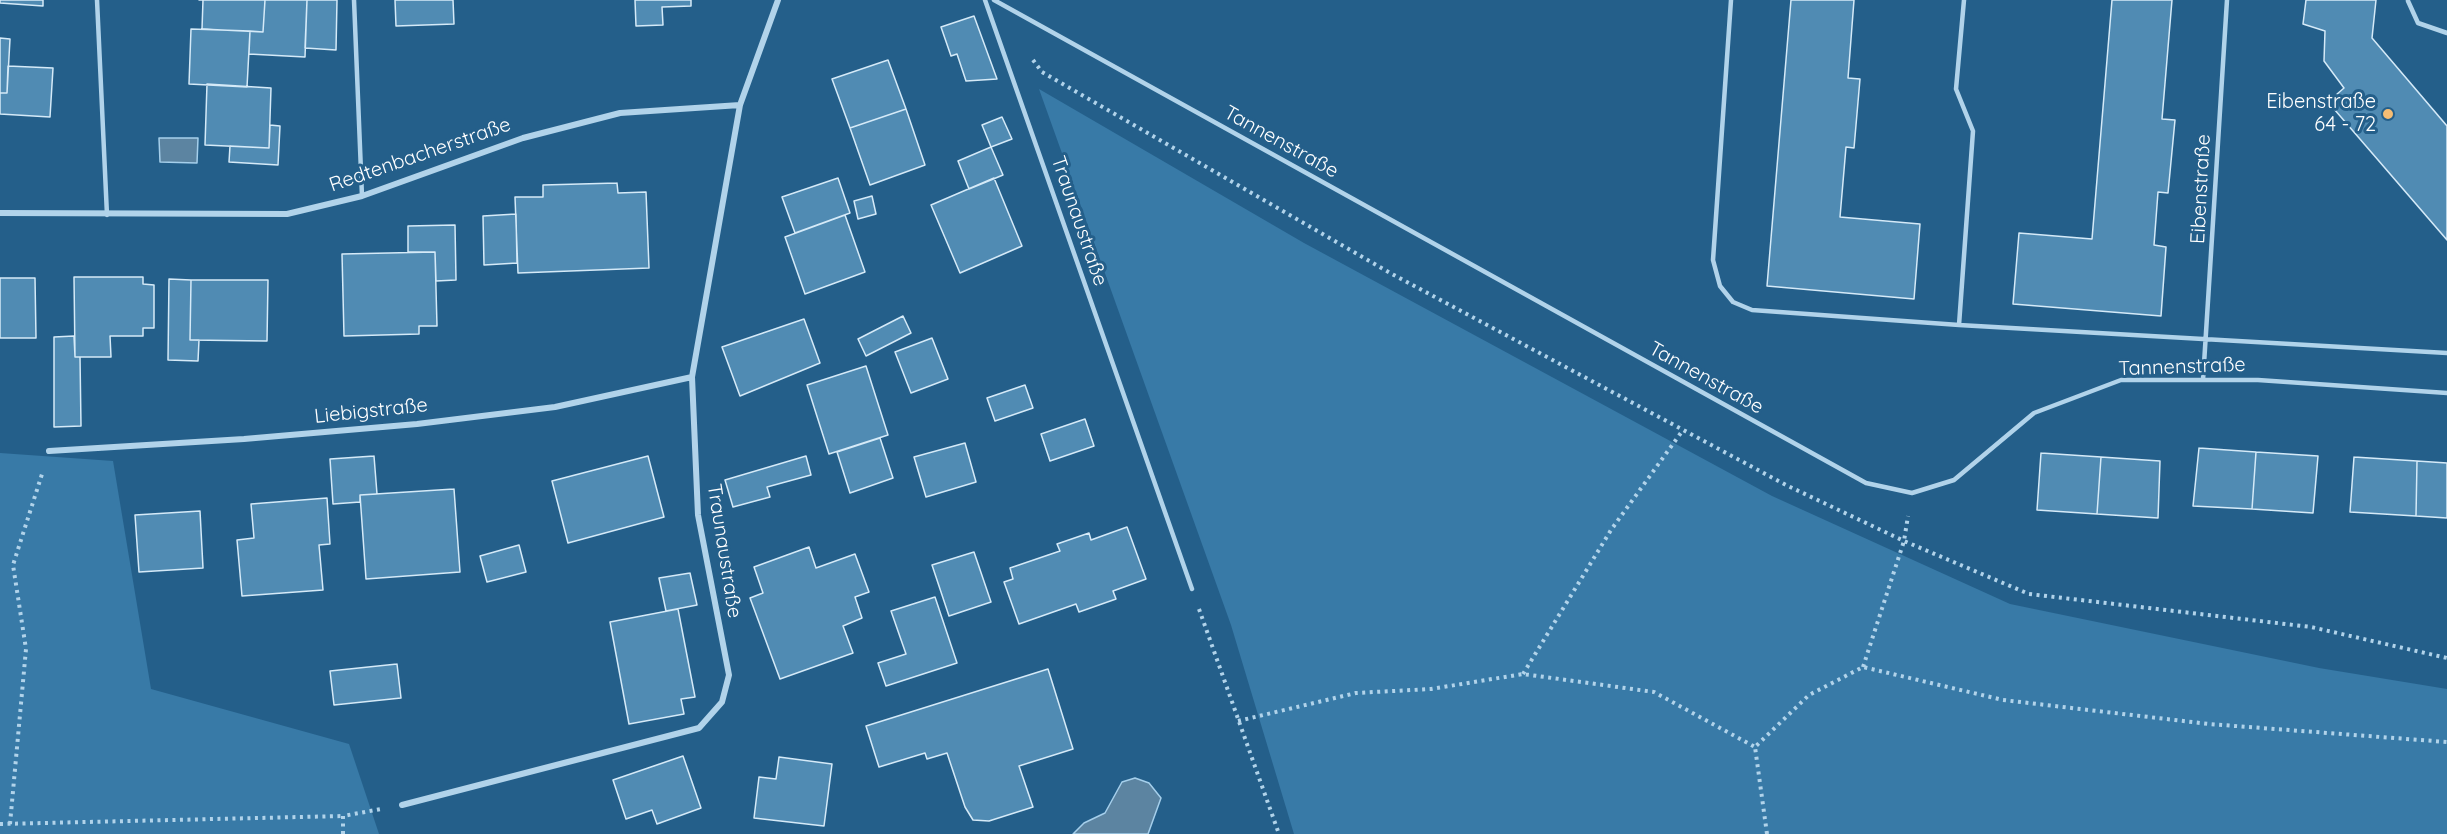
<!DOCTYPE html>
<meta charset="utf-8">
<style>
body{margin:0}
canvas{display:block;background:#245f8a}
</style>
<canvas width="2447" height="834"></canvas>
<script>
const ctx = document.querySelector('canvas').getContext('2d');
ctx.lineJoin = 'round';
function paint(path, color) { ctx.fillStyle = color; ctx.fill(path, 'evenodd'); }
const toPath = rows => new Path2D(rows.map(r => 'M' + r).join(''));
function strokePath(path, color, width, dash) { ctx.strokeStyle = color; ctx.lineWidth = width; ctx.lineCap = dash ? 'butt' : 'round'; ctx.setLineDash(dash || []); ctx.stroke(path); }
function drawText(font, color, halo, rows, align = 'center') {
  ctx.font = font + ' Quicksand,sans-serif'; ctx.lineWidth = 6; ctx.setLineDash([]); ctx.textBaseline = 'middle'; ctx.strokeStyle = halo; ctx.fillStyle = color; for (const [text, x, y, turn = 0] of rows) {
    ctx.save(); ctx.translate(x, y); ctx.rotate((+turn || 0) * Math.PI / 180); ctx.textAlign = isNaN(turn) ? turn : align; if (halo) ctx.strokeText(text, 0, 0); ctx.fillText(text, 0, 0); ctx.restore();
  }
}
paint(toPath([
 [1039,89,1304,243,1772,496,2010,604,2319,668,2447,689,2447,834,1294,834,1231,625],
 [0,453,113,461,151,689,349,744,379,834,0,834]
]), '#387aa7');
const water = toPath([
 [159,138,198,138,197,163,160,162,159,138],
 [1135,778,1149,783,1161,798,1148,834,1073,834,1084,823,1105,813,1122,782,1135,778]
]);
paint(water, '#5c84a1');
strokePath(water, '#a5cfeb', 1.5);
const building = toPath([
 [0,0,43,0,43,6,0,3,0,0],
 [199,0,265,0,263,32,202,29,203,0,199,0],
 [265,0,307,0,305,57,249,54,250,31,263,32,265,0],
 [307,0,337,0,336,50,305,48,307,0],
 [395,0,453,0,454,24,396,26,395,0],
 [635,0,691,0,691,6,662,7,663,25,636,26,635,0],
 [1791,0,1854,0,1848,78,1860,79,1854,148,1846,147,1840,217,1920,224,1914,299,1767,286,1791,0],
 [2112,0,2172,0,2162,119,2175,120,2168,193,2158,192,2154,245,2166,247,2161,316,2013,304,2019,233,2092,239,2112,0],
 [2306,0,2376,0,2372,38,2447,126,2447,240,2328,102,2344,88,2324,61,2325,31,2303,24,2306,0],
 [974,16,997,79,966,81,957,54,951,56,941,27,974,16],
 [191,29,250,31,247,87,189,84,191,29],
 [0,38,10,39,7,93,0,93,0,38],
 [888,60,906,109,850,128,832,79,888,60],
 [8,66,53,68,50,117,0,114,0,93,7,93,8,66],
 [207,84,271,88,269,148,205,145,207,84],
 [906,109,925,165,870,185,850,128,906,109],
 [1002,117,1012,139,991,147,982,125,1002,117],
 [270,125,280,126,278,165,229,162,230,146,269,148,270,125],
 [991,147,1003,175,969,189,958,161,991,147],
 [838,178,850,213,795,233,782,197,838,178],
 [994,178,1022,246,960,273,931,205,994,178],
 [617,183,618,193,646,192,649,268,518,273,515,197,543,197,543,185,617,183],
 [872,196,876,214,858,219,854,201,872,196],
 [516,214,517,263,484,265,483,216,516,214],
 [845,215,865,272,805,294,785,237,845,215],
 [455,225,456,280,436,281,435,252,408,252,408,226,455,225],
 [435,252,437,326,419,326,419,334,344,336,342,254,435,252],
 [74,277,143,277,143,284,154,285,154,328,143,328,143,336,110,336,111,357,75,357,74,277],
 [0,278,35,278,36,338,0,338,0,278],
 [169,279,191,280,190,340,199,340,198,361,168,360,169,279],
 [191,280,268,280,267,341,190,340,191,280],
 [903,316,911,333,866,356,858,339,903,316],
 [804,319,820,363,740,396,722,347,804,319],
 [74,336,75,357,80,357,81,426,54,427,54,337,74,336],
 [932,338,948,379,911,393,895,352,932,338],
 [866,366,888,435,829,454,807,385,866,366],
 [1025,385,1033,408,995,421,987,398,1025,385],
 [1085,419,1094,446,1050,461,1041,434,1085,419],
 [880,438,893,478,850,493,837,452,880,438],
 [965,443,976,482,926,497,914,457,965,443],
 [2199,448,2256,452,2252,509,2193,506,2199,448],
 [2256,452,2318,456,2313,513,2252,509,2256,452],
 [2041,453,2101,457,2097,514,2037,510,2041,453],
 [374,456,377,494,360,495,360,502,333,504,330,459,374,456],
 [648,456,664,517,568,543,552,481,648,456],
 [806,456,811,475,767,487,770,497,733,507,725,480,806,456],
 [2101,457,2160,461,2158,518,2097,514,2101,457],
 [2354,457,2417,461,2416,516,2350,512,2354,457],
 [2417,461,2447,463,2447,518,2416,516,2417,461],
 [454,489,460,572,366,579,360,495,454,489],
 [327,498,330,544,319,545,323,590,242,596,237,540,254,538,251,504,327,498],
 [200,511,203,568,139,572,135,515,200,511],
 [1127,527,1146,579,1113,591,1116,599,1079,612,1076,604,1019,624,1004,582,1013,579,1010,568,1060,551,1057,544,1089,533,1091,540,1127,527],
 [519,545,526,572,487,582,480,556,519,545],
 [809,547,816,568,855,554,869,592,855,597,862,618,843,626,853,653,780,679,750,598,763,593,754,567,809,547],
 [974,552,991,602,949,616,932,565,974,552],
 [690,573,697,605,666,611,659,578,690,573],
 [935,597,957,663,886,686,878,663,906,654,891,611,935,597],
 [678,609,695,697,681,699,684,714,629,724,610,622,678,609],
 [397,664,401,698,334,705,330,671,397,664],
 [1048,669,1073,749,1019,766,1033,807,989,821,973,820,965,807,947,753,927,759,925,753,879,767,866,726,1048,669],
 [683,756,701,808,657,824,652,810,626,819,613,780,683,756],
 [779,757,832,764,824,826,754,818,759,777,776,779,779,757]
]);
paint(building, '#508bb3');
strokePath(building, '#d5eaf8', 1.5);
strokePath(toPath([
 [1033,60,1042,72,1392,274,1786,485,1904,541,2029,594,2311,627,2447,658],
 [1199,609,1279,834],
 [1863,667,1904,541,1908,516],
 [1523,674,1611,530,1683,430],
 [1238,721,1356,693,1431,689,1523,674,1654,692,1755,747],
 [0,824,343,816],
 [10,824,26,649,13,565,43,471],
 [343,834,343,816,381,809],
 [1767,834,1755,747,1809,695,1863,667,2003,700,2209,724,2447,742]
]), '#b1d3ea', 4, [3, 4.5]);
strokePath(toPath([
 [97,0,107,215],
 [354,0,362,196],
 [985,0,1192,589],
 [994,0,1866,483,1912,493,1954,480,2034,413,2121,380,2258,380,2447,393],
 [1731,0,1713,260,1720,286,1733,302,1752,310,1959,325,2447,353],
 [2408,1,2418,23,2447,33],
 [1959,325,1973,131,1956,89,1964,0],
 [2203,380,2227,0]
]), '#b1d3ea', 4.5);
strokePath(toPath([
 [0,213,287,214,362,196,523,138,620,113,740,105],
 [49,451,244,439,417,424,555,407,692,377],
 [402,805,699,728,722,702,729,675,698,515,692,377,740,105,778,0]
]), '#b1d3ea', 6);
for (const [x, y, r, color] of [
 [2388,114,6,"#f5bd74"]
]) { const dot = new Path2D(); dot.arc(x, y, r, 0, 2 * Math.PI); ctx.fillStyle = color; ctx.fill(dot); strokePath(dot, '#245f8a', 2); }
drawText('20px', '#fff', '#245f8a', [
 ["Eibenstraße",2376,102],
 ["64 - 72",2376,125]
], 'right');
drawText('20px', '#fff', '#245f8a', [
 ["Tannenstraße",1281,142,29],
 ["Redtenbacherstraße",420,155,-19],
 ["Eibenstraße",2201,189,-87],
 ["Traunaustraße",1079,221,71],
 ["Tannenstraße",2182,367,-2],
 ["Tannenstraße",1706,378,29],
 ["Liebigstraße",371,411,-6],
 ["Traunaustraße",724,551,81]
]);
</script>
